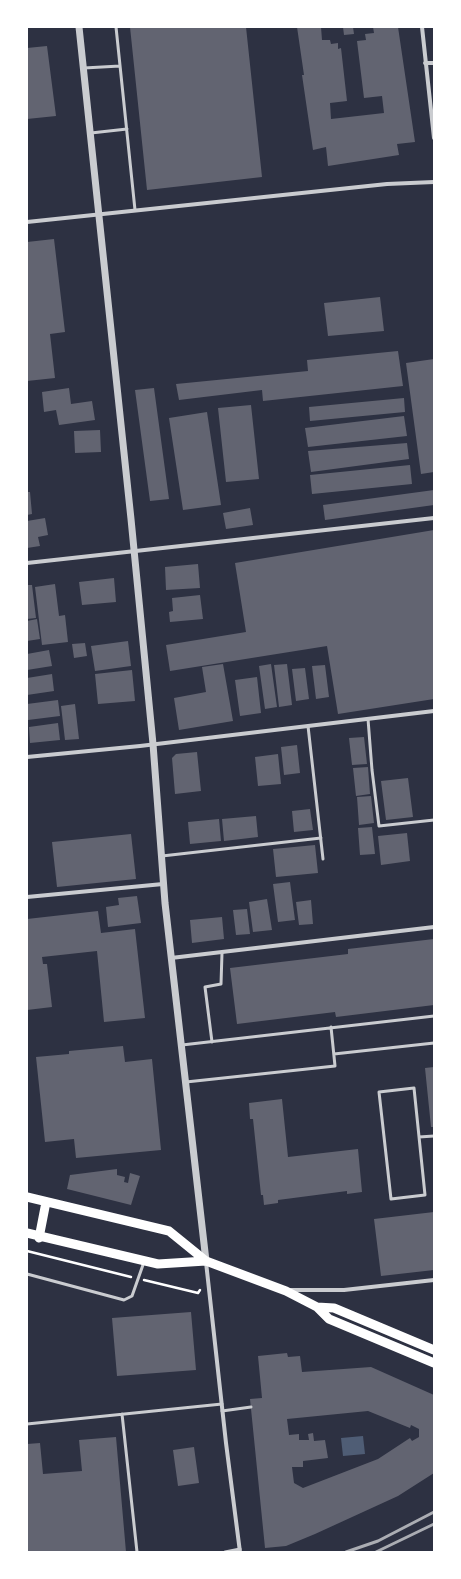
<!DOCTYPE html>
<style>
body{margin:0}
#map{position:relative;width:461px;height:1579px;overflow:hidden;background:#2d3142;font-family:Montserrat,sans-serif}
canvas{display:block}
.frame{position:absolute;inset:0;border:28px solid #fff;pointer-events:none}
</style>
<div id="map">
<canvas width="461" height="1579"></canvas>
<div class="frame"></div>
</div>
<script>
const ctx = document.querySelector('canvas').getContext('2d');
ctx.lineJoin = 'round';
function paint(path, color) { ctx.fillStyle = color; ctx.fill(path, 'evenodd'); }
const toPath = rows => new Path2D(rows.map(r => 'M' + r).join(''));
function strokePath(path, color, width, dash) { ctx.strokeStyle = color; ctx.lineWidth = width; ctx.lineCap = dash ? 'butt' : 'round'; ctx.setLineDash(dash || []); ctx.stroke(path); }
paint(toPath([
 [363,1436,365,1454,343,1456,341,1438]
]), '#4f5d75');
paint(toPath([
 [130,27,246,27,262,177,147,190],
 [297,27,321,27,322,40,330,40,331,44,338,43,338,49,341,48,347,101,330,103,331,119,384,113,382,96,364,98,357,41,366,40,365,34,374,33,373,27,398,27,415,142,397,144,399,155,328,166,326,147,313,150,302,75,304,75],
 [343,27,353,27,354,34,344,35],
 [47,46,56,116,27,119,27,48],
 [54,239,65,332,50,334,55,378,27,381,27,242],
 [380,297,384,331,328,336,324,303],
 [398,351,403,386,263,401,262,390,179,400,176,384,308,371,307,360],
 [434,359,434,472,421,474,406,363],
 [69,388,71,404,92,401,95,420,59,425,56,410,44,412,42,392],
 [154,388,169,499,150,501,135,390],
 [404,398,405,412,310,421,309,407],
 [251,405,259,479,226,482,218,408],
 [207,412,221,505,183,510,169,418],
 [404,416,407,436,308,447,305,428],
 [100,430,101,452,75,453,74,431],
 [407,443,409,459,311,472,308,451],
 [410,465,412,484,312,494,310,475],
 [434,490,434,505,325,520,323,505],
 [27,492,30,492,32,514,27,515],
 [250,508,253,525,226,529,223,513],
 [45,518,48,535,38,537,40,546,27,548,27,521],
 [434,530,434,699,338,714,327,646,170,671,166,645,246,632,235,563],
 [198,564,200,588,166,590,165,567],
 [114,578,116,602,82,605,79,582],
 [55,584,59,616,65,615,68,642,42,645,35,587],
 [27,585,32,585,36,618,27,619],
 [200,595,203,619,170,622,169,612,173,611,172,598],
 [37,619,40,639,27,641,27,621],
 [128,641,131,666,95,671,91,646],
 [85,643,87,656,74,658,72,644],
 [49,650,52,666,27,670,27,654],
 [223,664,233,721,179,730,174,698,206,692,202,667],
 [271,664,277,707,265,709,259,666],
 [287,664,292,705,279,707,274,665],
 [325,665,329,697,316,699,312,666],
 [305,668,309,699,296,701,292,669],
 [132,670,135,701,98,704,95,674],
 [52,674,54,691,27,695,27,678],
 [257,677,261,713,240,716,235,680],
 [58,700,60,716,28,720,27,704],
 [75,704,79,739,65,740,61,706],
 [58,723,60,740,30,743,29,727],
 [364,737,367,764,352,765,349,738],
 [297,745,300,773,284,775,281,747],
 [197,752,201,791,175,794,172,758,176,754],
 [278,754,281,784,258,786,255,757],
 [368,767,370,794,356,796,353,768],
 [408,778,413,817,386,820,381,781],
 [371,796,374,823,359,825,357,797],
 [310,809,313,830,294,832,292,811],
 [256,816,258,837,224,841,222,819],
 [219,819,221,841,190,844,188,822],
 [372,827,375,854,360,855,358,828],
 [407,833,410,861,381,865,378,836],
 [131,834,136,879,57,887,52,842],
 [315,845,318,873,276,877,273,849],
 [290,882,295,920,278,922,273,884],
 [137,896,141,923,108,927,106,907,119,905,118,898],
 [267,899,272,930,253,932,249,902],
 [311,900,313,924,299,925,296,902],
 [247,909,250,934,236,935,233,910],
 [98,911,101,933,135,929,145,1018,104,1022,97,951,42,957,43,964,47,964,52,1007,27,1010,27,919],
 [222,917,224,939,192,943,190,920],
 [434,939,434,1005,336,1017,335,1012,237,1024,230,968,348,954,348,949],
 [123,1046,125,1062,152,1059,161,1150,76,1158,74,1139,45,1142,36,1057,69,1054,69,1051],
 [434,1067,434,1127,431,1127,425,1068],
 [282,1099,288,1157,358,1149,362,1192,347,1194,347,1191,278,1200,278,1203,264,1205,263,1195,261,1195,253,1119,250,1119,249,1103],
 [117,1169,117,1175,125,1177,124,1182,128,1183,130,1173,140,1176,131,1205,67,1189,70,1175],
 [434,1212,434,1270,381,1276,374,1219],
 [191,1312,196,1370,117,1376,112,1318],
 [287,1353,288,1357,300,1356,302,1372,371,1367,434,1395,434,1473,398,1496,315,1534,286,1546,265,1548,250,1399,262,1398,258,1356],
 [368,1411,410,1428,411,1425,419,1429,419,1437,412,1441,410,1438,378,1459,303,1488,294,1483,292,1467,303,1467,303,1461,328,1458,325,1440,314,1441,313,1433,308,1434,309,1440,299,1440,299,1434,289,1435,287,1419],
 [116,1437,126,1552,27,1552,27,1444,40,1443,43,1474,82,1471,79,1440],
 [194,1447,199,1483,178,1486,173,1450]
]), '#626471');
strokePath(toPath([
 [27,1251,131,1277],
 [144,1280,198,1293,200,1290]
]), '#fff', 2.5);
strokePath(toPath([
 [116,27,135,210],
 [84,68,120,66],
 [91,133,127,129],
 [368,719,372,770,379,826,434,820],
 [308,726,323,859],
 [162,856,321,838],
 [212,1042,205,987,221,984,222,953],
 [182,1045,434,1016],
 [334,1054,434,1043],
 [186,1082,335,1066,331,1027],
 [414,1088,425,1195,391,1199,379,1092,414,1088],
 [419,1137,434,1136],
 [27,1274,124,1300,132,1296,144,1262],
 [222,1411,251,1407],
 [122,1414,137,1552],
 [27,1424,222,1404],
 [225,1552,240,1549]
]), '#caccd0', 3);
strokePath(toPath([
 [422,27,434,138],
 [425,63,434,63],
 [27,222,387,184,434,182],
 [27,563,434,518],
 [27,757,140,746,434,711],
 [27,897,163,884],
 [171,958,434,927],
 [206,1262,226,1443,240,1552],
 [291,1290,344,1290,434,1280]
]), '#caccd0', 4);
strokePath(toPath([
 [79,27,131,519,153,744,165,903,206,1261]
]), '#caccd0', 7);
strokePath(toPath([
 [27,1197,169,1231,206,1261,286,1291,317,1307,329,1319,434,1363],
 [27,1233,158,1264,206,1261],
 [39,1238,46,1202],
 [317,1307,334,1308,434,1350]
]), '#fff', 9);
strokePath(toPath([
 [346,1552,378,1541,434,1512],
 [376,1552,434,1524]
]), '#abadb3', 3);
</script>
